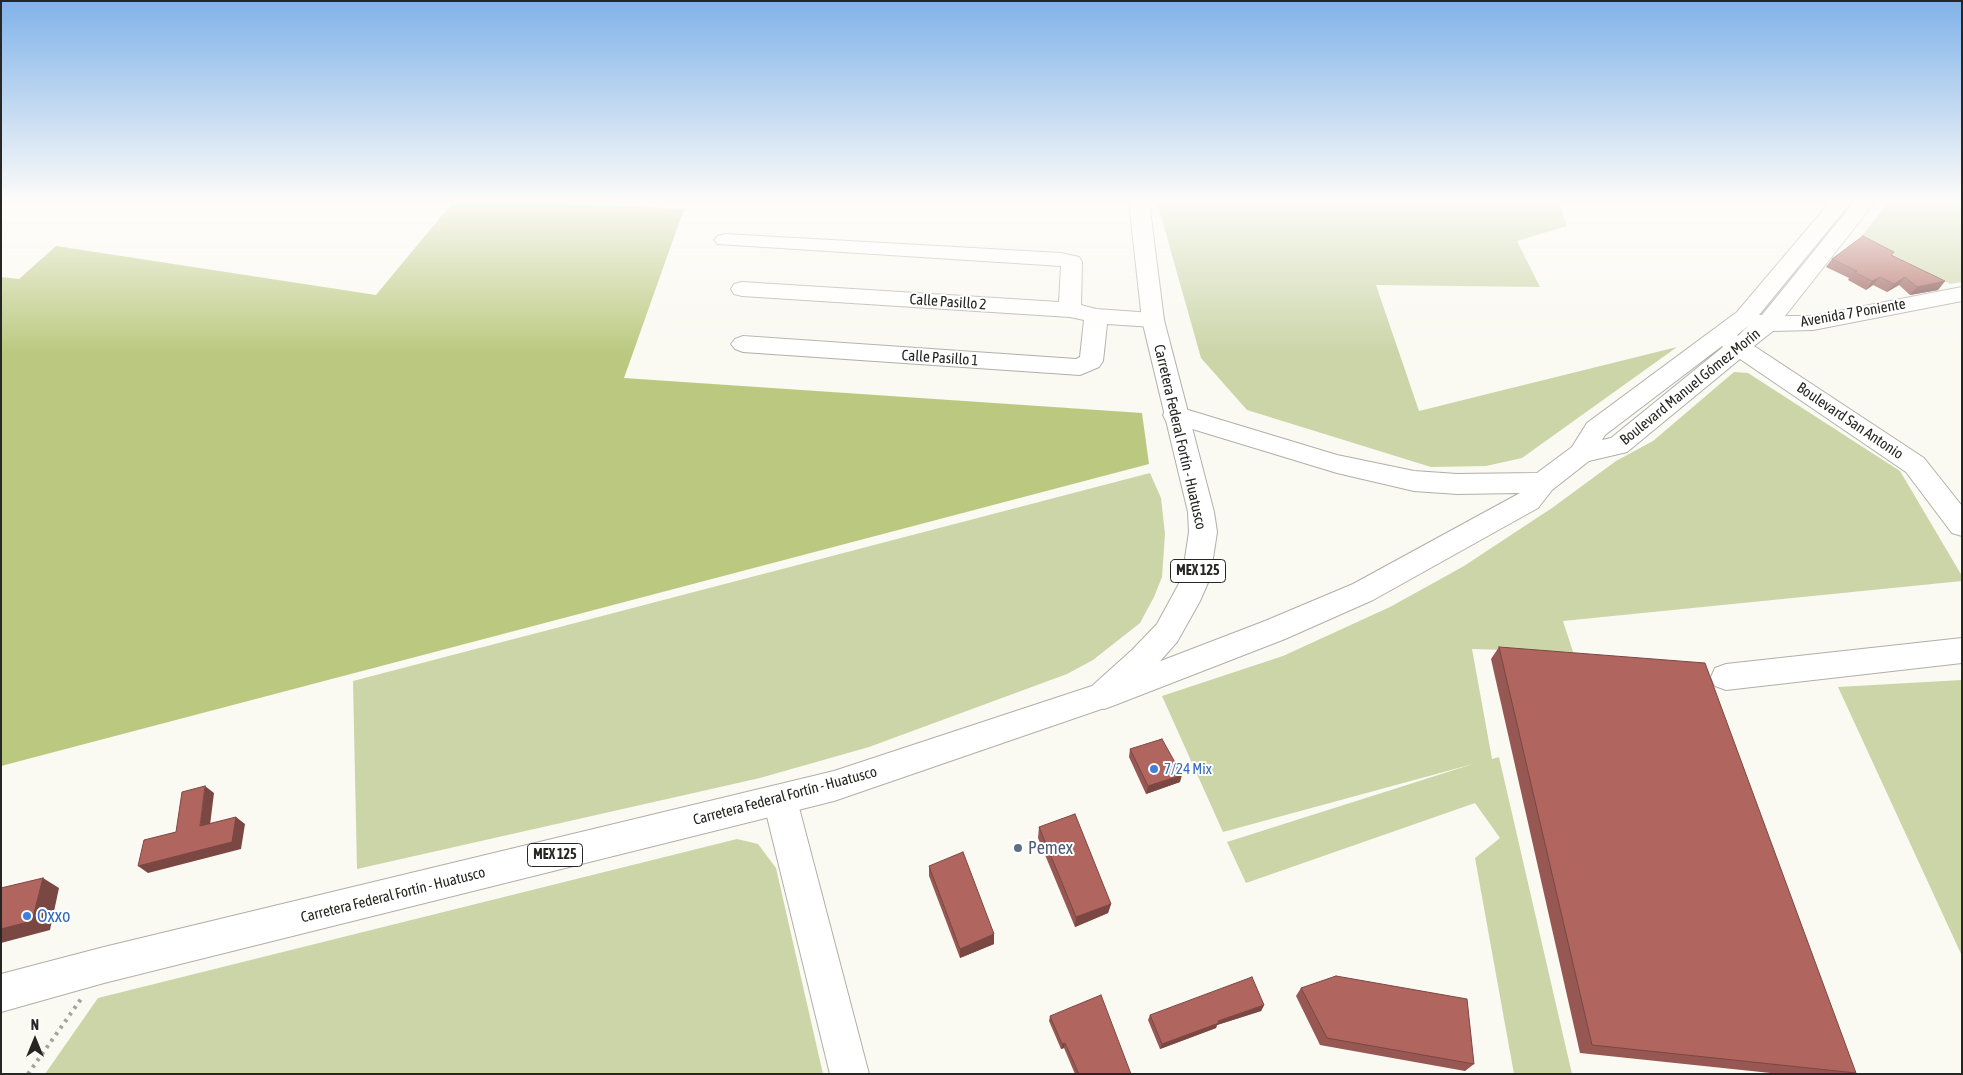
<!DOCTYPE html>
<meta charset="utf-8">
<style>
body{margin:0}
#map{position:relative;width:1963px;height:1075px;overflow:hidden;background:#faf9f2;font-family:"Asap Condensed",sans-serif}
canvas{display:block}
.frame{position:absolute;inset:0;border:2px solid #262624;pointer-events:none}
.north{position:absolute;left:10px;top:1015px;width:50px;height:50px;-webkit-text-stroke:4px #fff;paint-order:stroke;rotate:0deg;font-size:14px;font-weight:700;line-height:20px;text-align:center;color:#262624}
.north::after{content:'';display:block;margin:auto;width:18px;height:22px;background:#262624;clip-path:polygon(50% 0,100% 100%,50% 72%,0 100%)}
</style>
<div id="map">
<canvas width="1963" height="1075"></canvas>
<div class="frame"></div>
<div class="north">N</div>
</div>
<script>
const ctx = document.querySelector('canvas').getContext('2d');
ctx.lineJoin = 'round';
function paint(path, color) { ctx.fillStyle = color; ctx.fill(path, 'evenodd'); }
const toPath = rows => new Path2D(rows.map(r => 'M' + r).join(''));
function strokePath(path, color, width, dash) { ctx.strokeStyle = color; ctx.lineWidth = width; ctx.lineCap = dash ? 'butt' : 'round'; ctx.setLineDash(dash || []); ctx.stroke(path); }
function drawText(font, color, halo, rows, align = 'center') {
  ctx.font = font + ' "Asap Condensed",sans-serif'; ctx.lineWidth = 4; ctx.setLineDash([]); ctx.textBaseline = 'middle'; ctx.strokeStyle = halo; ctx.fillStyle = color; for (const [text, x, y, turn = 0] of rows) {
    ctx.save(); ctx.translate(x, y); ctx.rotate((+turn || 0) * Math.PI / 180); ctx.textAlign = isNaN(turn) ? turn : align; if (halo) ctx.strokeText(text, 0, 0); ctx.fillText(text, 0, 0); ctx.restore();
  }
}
paint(toPath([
 [1157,202,1559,202,1567,226,1517,241,1540,287,1376,285,1419,411,1677,347,1522,458,1486,466,1431,467,1247,410,1201,358],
 [1889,202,1962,202,1962,282,1950,284,1860,238],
 [1734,372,1748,373,1900,471,1962,576,1962,581,1563,621,1573,652,1472,649,1492,759,1499,757,1572,1074,1514,1074,1475,858,1500,838,1475,803,1246,883,1227,842,1473,764,1223,832,1162,696,1283,656,1390,607,1464,566,1552,508,1616,461,1653,441],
 [1150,473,1161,498,1165,534,1162,577,1154,597,1140,623,1093,660,1067,674,869,747,760,778,357,869,353,681],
 [1962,680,1962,956,1838,687],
 [737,839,758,844,776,868,823,1074,45,1074,98,998]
]), '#cbd5a8');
paint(toPath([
 [453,202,547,202,684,209,624,378,1142,413,1149,464,1,766,1,277,19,279,56,246,376,295]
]), '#bbc980');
const minor = toPath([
 [1830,202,1851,202,1759,315,1762,315,1854,202,1875,202,1785,316,1813,316,1962,287,1962,301,1813,330,1773,331,1754,346,1924,458,1962,506,1962,536,1952,533,1906,472,1740,359,1627,452,1589,461,1552,490,1538,508,1373,600,1285,639,1115,705,1104,709,1093,705,1089,696,1093,687,1265,621,1353,584,1520,493,1457,494,1414,491,1337,473,1166,421,1163,415,1166,409,1175,406,1337,455,1414,471,1457,474,1537,473,1572,447,1587,423,1737,312,1830,202],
 [1748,326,1738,336,1737,335,1748,326],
 [1722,346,1723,347,1611,438,1602,440,1605,435,1722,346],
 [725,234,1061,253,1079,257,1082,262,1081,305,1096,309,1153,313,1161,315,1164,320,1161,325,1153,327,1107,324,1103,361,1099,367,1080,375,743,352,735,349,731,344,735,339,743,336,1076,359,1080,357,1084,320,1070,317,742,296,734,294,731,289,734,284,742,282,1059,302,1061,266,718,244,714,240,718,236,725,234],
 [1962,638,1962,663,1726,690,1715,686,1711,677,1715,668,1726,664,1962,638],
 [780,785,792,789,797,800,869,1074,830,1074,763,800,768,789,780,785]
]);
const major = toPath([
 [1129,202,1149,202,1164,320,1214,512,1217,532,1210,578,1200,601,1177,642,1154,668,1113,705,834,801,104,983,1,1012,1,974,104,947,834,771,1092,686,1132,650,1157,624,1182,578,1189,532,1188,512,1142,320,1129,202]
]);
strokePath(minor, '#b0afa9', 2);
strokePath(major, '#b0afa9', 2);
strokePath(toPath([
 [28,1074,81,999]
]), '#a3a29d', 4, [3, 5]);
paint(minor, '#fff');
paint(major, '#fff');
paint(toPath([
 [1894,252,1892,255,1945,281,1938,290,1910,295,1899,285,1887,292,1873,285,1866,290,1848,280,1849,278,1826,267,1832,259],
 [1499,647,1856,1073,1853,1074,1780,1074,1580,1053,1491,659],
 [1130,749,1180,782,1146,794,1129,757],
 [1039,827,1111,904,1108,913,1075,927,1038,838],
 [929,866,994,934,994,944,960,958,929,876],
 [1301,988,1474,1064,1465,1071,1320,1045,1296,996],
 [1264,1005,1261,1011,1217,1025,1216,1028,1160,1049,1148,1020,1150,1015],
 [1050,1016,1131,1074,1075,1074,1064,1048,1061,1049,1049,1021]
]), '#975752');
paint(toPath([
 [1880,277,1873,285,1866,290,1872,281],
 [1905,277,1899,285,1887,292,1894,284],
 [1945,281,1938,290,1910,295,1917,287],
 [1182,775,1180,782,1146,794,1148,786],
 [205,786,214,793,209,833,200,826],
 [236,817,245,824,241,849,148,873,138,866],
 [43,878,59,888,50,930,1,943,1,929],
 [1111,904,1108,913,1075,927,1076,917],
 [994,934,994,944,960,958,960,949],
 [1264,1005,1261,1011,1217,1025,1216,1028,1160,1049,1162,1044,1218,1021],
 [1065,1043,1064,1048,1061,1049,1062,1044]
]), '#7b4742');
const building = toPath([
 [1863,236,1894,252,1891,255,1945,281,1917,287,1905,277,1894,284,1880,277,1872,281,1854,272,1857,271,1832,259,1863,236],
 [1499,647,1705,663,1856,1073,1592,1045,1499,647],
 [1162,739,1182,775,1148,786,1130,749,1162,739],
 [205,786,200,826,236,817,232,842,138,866,144,840,176,832,182,792,205,786],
 [1075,814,1111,904,1076,917,1039,827,1075,814],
 [963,852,994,934,960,949,929,866,963,852],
 [43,878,32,921,1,929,1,888,43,878],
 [1336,976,1467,999,1474,1064,1327,1038,1301,988,1336,976],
 [1252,977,1264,1005,1218,1021,1219,1023,1162,1044,1150,1015,1252,977],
 [1101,995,1131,1074,1079,1074,1065,1043,1062,1044,1050,1016,1101,995]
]);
paint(building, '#b0655f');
strokePath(building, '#7b4742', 1);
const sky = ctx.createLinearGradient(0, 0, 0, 353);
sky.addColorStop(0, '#80b2e9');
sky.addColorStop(0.57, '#fdfcf9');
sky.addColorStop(1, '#fdfcf900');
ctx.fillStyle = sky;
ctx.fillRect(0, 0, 1963, 353);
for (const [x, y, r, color] of [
 [1154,769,5,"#3f7fe0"],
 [1018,848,5,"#5c6f8a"],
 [27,916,5,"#3f7fe0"]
]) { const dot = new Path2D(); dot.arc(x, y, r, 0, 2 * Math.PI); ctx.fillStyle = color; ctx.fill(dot); strokePath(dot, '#fff', 2); }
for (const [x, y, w] of [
 [1198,571,55],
 [555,855,55]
]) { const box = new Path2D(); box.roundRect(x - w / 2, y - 11.5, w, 23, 4); ctx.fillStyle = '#fff'; ctx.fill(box); strokePath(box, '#262624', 1); }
drawText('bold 14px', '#262624', null, [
 ["MEX 125",1198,571],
 ["MEX 125",555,855]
]);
drawText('15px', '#262624', '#fff', [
 ["Calle Pasillo 2",948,302,4],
 ["Avenida 7 Poniente",1853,313,-10],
 ["Calle Pasillo 1",940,358,4],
 ["Boulevard Manuel Gómez Morín",1690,387,-39],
 ["Boulevard San Antonio",1850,421,34],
 ["Carretera Federal Fortín - Huatusco",1180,437,77],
 ["Carretera Federal Fortín - Huatusco",785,796,-15],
 ["Carretera Federal Fortín - Huatusco",393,895,-14]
]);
drawText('15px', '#366cbe', '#fff', [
 ["7/24 Mix",1164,769]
], 'left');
drawText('18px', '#4e5e75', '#fff', [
 ["Pemex",1028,848]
], 'left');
drawText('18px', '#366cbe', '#fff', [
 ["Oxxo",37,916]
], 'left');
</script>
